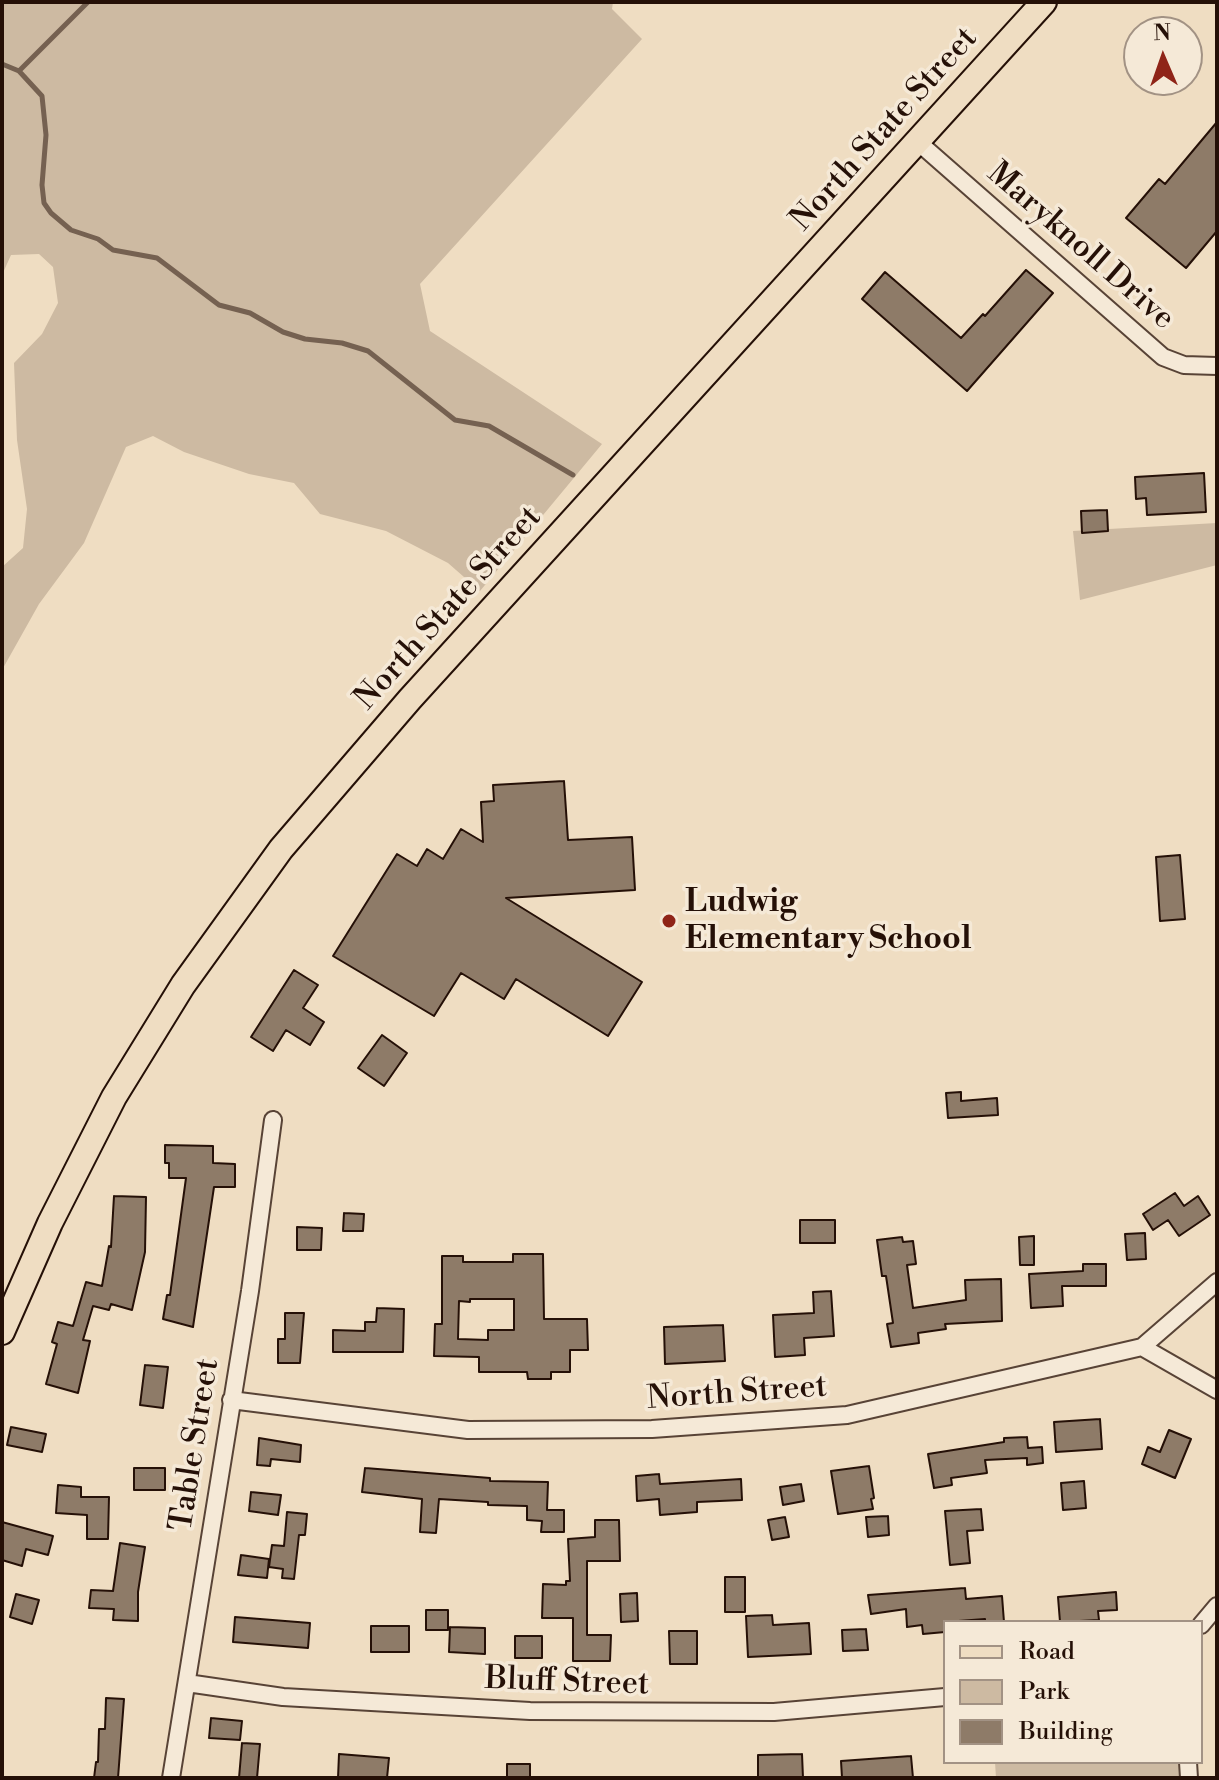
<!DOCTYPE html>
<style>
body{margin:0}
#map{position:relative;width:1219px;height:1780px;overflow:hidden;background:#efddc2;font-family:"Libre Bodoni",serif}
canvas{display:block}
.frame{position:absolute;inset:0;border:4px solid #251007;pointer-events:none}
.legend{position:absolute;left:943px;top:1620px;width:260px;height:144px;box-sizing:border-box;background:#f5e9d7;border:2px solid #a29284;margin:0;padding:10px 14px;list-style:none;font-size:24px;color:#251007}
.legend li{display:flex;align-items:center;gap:16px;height:40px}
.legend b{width:40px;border:2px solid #a29284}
.north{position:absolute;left:1123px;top:16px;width:80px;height:80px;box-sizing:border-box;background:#f5e9d7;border:2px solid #a29284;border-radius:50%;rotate:358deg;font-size:22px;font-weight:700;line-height:32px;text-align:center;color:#251007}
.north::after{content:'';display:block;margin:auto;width:28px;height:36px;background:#8f2418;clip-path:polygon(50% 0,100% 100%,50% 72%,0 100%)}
</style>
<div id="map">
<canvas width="1219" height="1780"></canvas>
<div class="frame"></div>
<ul class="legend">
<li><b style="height:10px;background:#efddc2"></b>Road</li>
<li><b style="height:22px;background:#cdbaa2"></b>Park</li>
<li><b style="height:22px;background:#8e7b68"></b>Building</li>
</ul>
<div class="north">N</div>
</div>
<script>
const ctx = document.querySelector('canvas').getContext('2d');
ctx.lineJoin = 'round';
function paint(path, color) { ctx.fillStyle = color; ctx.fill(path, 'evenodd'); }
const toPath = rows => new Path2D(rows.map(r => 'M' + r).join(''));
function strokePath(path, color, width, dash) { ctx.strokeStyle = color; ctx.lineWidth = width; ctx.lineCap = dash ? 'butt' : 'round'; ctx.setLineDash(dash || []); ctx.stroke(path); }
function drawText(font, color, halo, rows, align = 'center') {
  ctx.font = font + ' "Libre Bodoni",serif'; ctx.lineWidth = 7; ctx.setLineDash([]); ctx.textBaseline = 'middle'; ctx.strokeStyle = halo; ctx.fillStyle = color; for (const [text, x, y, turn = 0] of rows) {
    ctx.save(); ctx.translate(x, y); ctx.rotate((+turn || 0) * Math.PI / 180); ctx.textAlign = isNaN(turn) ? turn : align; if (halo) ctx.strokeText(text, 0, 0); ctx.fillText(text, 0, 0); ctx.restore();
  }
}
paint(toPath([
 [2,2,613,2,612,9,642,39,420,284,430,331,602,444,480,591,448,563,386,531,320,514,294,483,249,474,184,452,153,436,126,447,84,543,39,604,2,670,2,567,23,548,27,509,17,440,14,363,42,334,58,303,53,267,39,254,11,255,2,275],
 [1217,523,1217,565,1080,600,1073,531],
 [995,1762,1183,1762,1184,1778,996,1778]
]), '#cdbaa2');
strokePath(toPath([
 [2,64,19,71,42,96,46,135,42,185,44,203,51,213,71,230,98,239,113,250,157,258,219,305,250,313,283,332,305,339,342,343,368,351,455,420,489,426,573,475],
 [19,71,88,2]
]), '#756151', 5);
const building = toPath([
 [1217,122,1217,231,1186,268,1126,218,1159,179,1165,184,1217,122],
 [1026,270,1053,293,967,391,862,299,885,272,961,338,983,314,985,316,1026,270],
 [1204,473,1206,512,1147,515,1146,498,1136,499,1135,477,1204,473],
 [1107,510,1108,531,1082,533,1081,511,1107,510],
 [564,781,568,840,632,837,635,890,506,898,642,982,608,1036,516,979,504,999,461,973,434,1016,333,956,397,854,417,866,427,849,443,859,461,829,483,842,481,802,494,801,493,785,564,781],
 [1180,855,1185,919,1160,921,1156,857,1180,855],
 [294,970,318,985,303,1008,324,1022,310,1045,286,1030,273,1051,251,1037,294,970],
 [382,1035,407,1053,384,1086,358,1068,382,1035],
 [961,1092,961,1101,997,1098,998,1115,948,1118,946,1093,961,1092],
 [165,1145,213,1146,213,1163,235,1164,235,1187,214,1187,193,1327,163,1319,167,1295,170,1295,186,1178,169,1178,169,1163,165,1163,165,1145],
 [1175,1193,1184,1206,1198,1196,1210,1215,1179,1236,1168,1220,1153,1230,1143,1214,1175,1193],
 [114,1196,146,1197,145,1252,132,1310,111,1304,109,1310,93,1306,83,1340,90,1341,78,1393,46,1384,57,1344,52,1342,58,1322,73,1326,86,1282,102,1286,109,1246,111,1247,114,1196],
 [344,1213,364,1214,363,1231,343,1231,344,1213],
 [800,1220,835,1220,835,1243,800,1243,800,1220],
 [297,1227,322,1228,321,1250,297,1250,297,1227],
 [1145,1233,1146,1259,1127,1260,1125,1234,1145,1233],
 [1034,1236,1034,1265,1020,1265,1019,1237,1034,1236],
 [902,1237,903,1242,913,1241,916,1264,907,1265,913,1308,966,1300,965,1280,1001,1279,1002,1321,945,1324,946,1329,918,1333,919,1343,891,1347,887,1324,893,1323,886,1276,882,1276,877,1240,902,1237],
 [513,1254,543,1254,544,1319,587,1319,588,1350,570,1350,570,1372,551,1372,551,1379,528,1379,527,1372,479,1372,479,1357,434,1356,435,1324,442,1324,442,1256,463,1256,463,1262,513,1262,513,1254],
 [470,1299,514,1299,514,1330,488,1330,488,1340,458,1339,459,1301,470,1302,470,1299],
 [1083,1264,1106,1264,1106,1286,1062,1286,1063,1306,1031,1308,1029,1274,1083,1271,1083,1264],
 [831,1291,834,1336,804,1338,805,1355,775,1357,773,1315,814,1313,813,1292,831,1291],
 [377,1308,404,1309,403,1352,333,1352,333,1330,365,1331,365,1322,376,1322,377,1308],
 [285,1313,304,1313,300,1363,278,1363,278,1339,285,1339,285,1313],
 [723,1325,725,1361,665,1364,664,1327,723,1325],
 [145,1365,168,1367,163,1408,140,1405,145,1365],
 [1100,1419,1102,1449,1056,1452,1054,1422,1100,1419],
 [11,1427,46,1434,42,1452,7,1445,11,1427],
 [1169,1430,1191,1439,1175,1478,1142,1464,1148,1447,1160,1452,1169,1430],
 [1027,1437,1028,1448,1042,1447,1043,1463,1027,1465,1027,1458,985,1460,987,1473,951,1478,952,1485,934,1488,928,1454,1004,1442,1004,1438,1027,1437],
 [259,1438,301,1445,300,1462,271,1459,270,1466,257,1465,259,1438],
 [869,1466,874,1498,871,1499,873,1509,838,1514,831,1471,869,1466],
 [134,1468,165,1468,165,1490,134,1490,134,1468],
 [365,1468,490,1478,490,1481,548,1482,547,1510,564,1510,564,1532,541,1532,542,1521,527,1520,527,1506,488,1505,488,1502,439,1499,436,1533,420,1532,422,1499,362,1492,365,1468],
 [659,1474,660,1484,741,1479,742,1500,697,1502,697,1512,660,1515,659,1499,637,1501,636,1476,659,1474],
 [1084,1481,1086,1508,1063,1510,1061,1483,1084,1481],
 [801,1484,804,1501,783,1505,780,1487,801,1484],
 [58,1485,81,1487,81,1497,109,1497,108,1539,87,1539,87,1515,56,1513,58,1485],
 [251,1492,281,1495,278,1515,249,1511,251,1492],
 [981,1509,983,1530,967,1531,970,1563,950,1565,945,1511,981,1509],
 [287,1512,307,1514,305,1535,299,1535,294,1579,282,1578,283,1569,269,1567,272,1545,284,1546,287,1512],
 [888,1516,889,1535,868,1537,866,1517,888,1516],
 [785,1517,789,1537,772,1540,768,1520,785,1517],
 [595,1520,619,1520,620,1561,587,1561,587,1635,611,1635,610,1661,573,1661,573,1618,542,1618,543,1584,566,1585,566,1581,570,1581,568,1539,595,1537,595,1520],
 [2,1522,53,1536,48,1555,26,1549,22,1566,2,1560,2,1522],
 [120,1543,145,1547,138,1592,138,1621,113,1620,114,1609,89,1608,91,1590,113,1591,120,1543],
 [241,1555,269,1559,267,1578,238,1575,241,1555],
 [725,1577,745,1577,745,1612,725,1612,725,1577],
 [965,1588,966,1599,1002,1596,1004,1622,985,1622,985,1619,945,1622,945,1632,923,1634,922,1625,907,1627,906,1609,871,1614,868,1595,965,1588],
 [1116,1592,1117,1610,1098,1611,1099,1620,1060,1622,1058,1597,1116,1592],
 [637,1593,638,1621,621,1622,620,1594,637,1593],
 [16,1594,39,1600,32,1624,10,1617,16,1594],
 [426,1610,448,1610,448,1630,426,1630,426,1610],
 [772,1615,773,1625,809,1623,811,1654,748,1657,746,1616,772,1615],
 [235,1617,310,1623,308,1648,233,1642,235,1617],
 [371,1626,409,1626,409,1652,371,1652,371,1626],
 [450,1627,485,1628,485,1654,449,1652,450,1627],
 [866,1629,868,1650,843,1651,842,1630,866,1629],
 [669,1631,697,1631,697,1664,670,1664,669,1631],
 [515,1636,542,1636,542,1658,515,1658,515,1636],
 [106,1698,124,1699,118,1778,94,1778,96,1762,98,1762,99,1729,105,1729,106,1698],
 [211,1718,242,1721,240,1740,209,1738,211,1718],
 [242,1743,260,1744,257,1778,239,1778,242,1743],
 [339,1754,389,1758,387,1778,338,1778,339,1754],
 [802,1754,803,1778,758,1778,758,1755,802,1754],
 [911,1756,913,1778,842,1778,841,1761,911,1756],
 [507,1764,530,1764,530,1778,507,1778,507,1764]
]);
paint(building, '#8e7b68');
strokePath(building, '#251007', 2);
const minor = toPath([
 [918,142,1163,357,1184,365,1217,366],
 [1142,1347,1217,1390],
 [231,1400,468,1430,652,1429,847,1415,1142,1347,1217,1282],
 [1201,1625,1217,1606],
 [187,1683,283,1697,530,1711,774,1712,945,1697],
 [1188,1762,1189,1778],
 [171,1778,250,1291,273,1120]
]);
const primary = toPath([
 [2,1332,50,1223,114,1097,183,985,281,849,410,699,1044,2]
]);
strokePath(minor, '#584336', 20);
strokePath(primary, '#251007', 28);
strokePath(minor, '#f5e9d7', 16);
strokePath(primary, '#efddc2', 24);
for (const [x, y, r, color] of [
 [669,921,8,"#8f2418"]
]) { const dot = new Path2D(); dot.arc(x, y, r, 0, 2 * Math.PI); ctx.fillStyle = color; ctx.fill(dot); strokePath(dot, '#f5e9d7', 3); }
drawText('32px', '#251007', '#f5e9d7', [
 ["North State Street",885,130,-48],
 ["Maryknoll Drive",1080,247,41],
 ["North State Street",449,609,-48],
 ["North Street",737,1394,-4],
 ["Table Street",196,1445,-81],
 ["Bluff Street",567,1683,2]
]);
drawText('bold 32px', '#251007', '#f5e9d7', [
 ["Ludwig",685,903],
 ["Elementary School",685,940]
], 'left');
</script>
